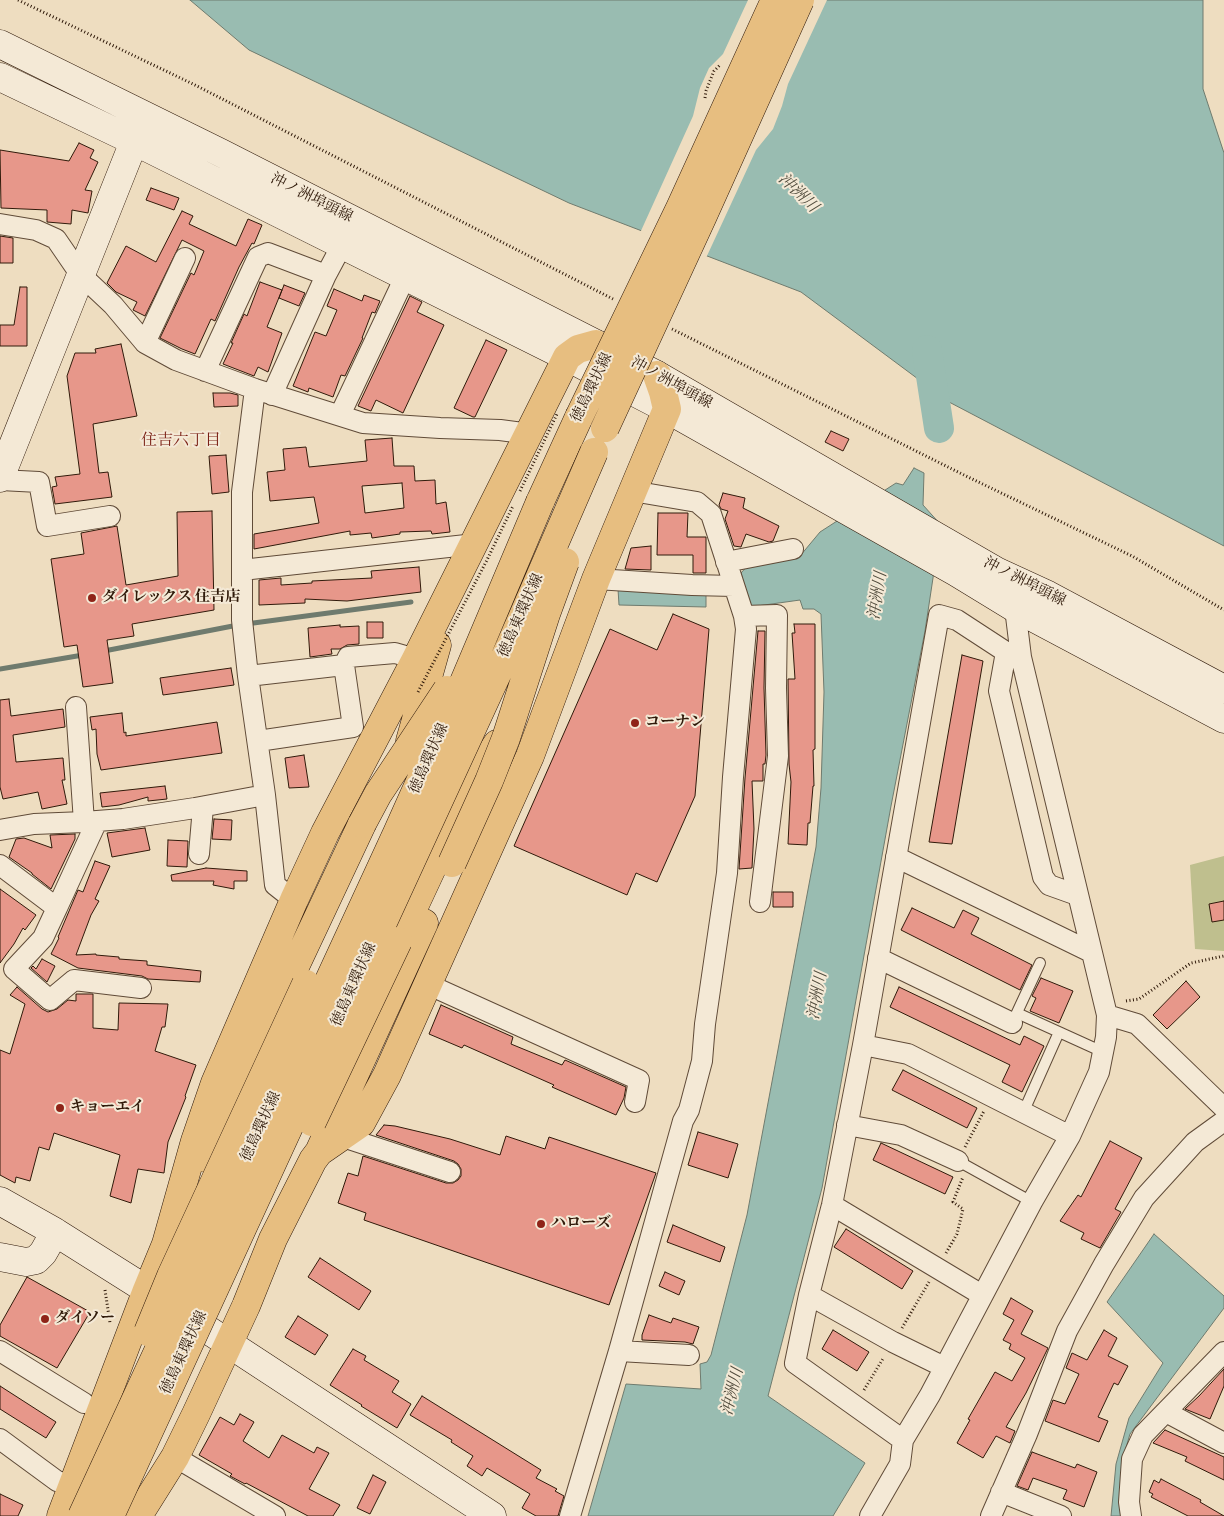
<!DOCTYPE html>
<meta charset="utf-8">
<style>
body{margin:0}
canvas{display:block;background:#eeddc0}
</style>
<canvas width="1224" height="1516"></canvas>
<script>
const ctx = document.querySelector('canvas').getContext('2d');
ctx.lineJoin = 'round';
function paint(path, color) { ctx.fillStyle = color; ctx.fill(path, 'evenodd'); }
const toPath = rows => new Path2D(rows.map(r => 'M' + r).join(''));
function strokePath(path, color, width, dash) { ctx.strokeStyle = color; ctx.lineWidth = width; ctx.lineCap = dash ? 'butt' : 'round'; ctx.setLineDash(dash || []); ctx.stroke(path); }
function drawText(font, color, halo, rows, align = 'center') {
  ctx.font = font + ' Vollkorn,"Noto Serif JP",serif'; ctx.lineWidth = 4; ctx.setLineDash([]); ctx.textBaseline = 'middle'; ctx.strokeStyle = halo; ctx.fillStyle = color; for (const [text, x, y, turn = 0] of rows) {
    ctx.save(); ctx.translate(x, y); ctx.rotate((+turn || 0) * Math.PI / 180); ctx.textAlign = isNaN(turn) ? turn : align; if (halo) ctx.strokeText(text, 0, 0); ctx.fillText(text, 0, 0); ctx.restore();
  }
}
paint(toPath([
 [1224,856,1224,951,1195,949,1190,865]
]), '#bfbf8e');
const water = toPath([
 [190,0,1203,0,1203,89,1224,153,1224,546,949,402,801,292,569,203,249,50,190,0],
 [914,468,924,473,923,505,941,525,925,631,891,806,822,1188,768,1396,865,1463,833,1516,588,1516,626,1384,701,1389,700,1364,707,1362,711,1355,747,1215,816,847,821,788,824,692,821,614,814,609,803,609,800,600,750,607,741,573,750,563,800,556,820,532,896,483,903,485,914,468],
 [618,589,706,592,706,607,619,605,618,589],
 [1154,1234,1224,1296,1224,1308,1130,1434,1122,1461,1125,1516,1111,1516,1116,1464,1129,1418,1163,1363,1107,1302,1154,1234]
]);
paint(water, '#99bcb1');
strokePath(water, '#6f7b6e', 1);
paint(toPath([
 [748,0,827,0,788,84,782,106,773,129,756,150,706,258,640,233,693,116,700,88,709,68,723,54]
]), '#eeddc0');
strokePath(toPath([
 [246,624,411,602],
 [104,651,238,625],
 [0,669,83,655]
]), '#6f7b6e', 5);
strokePath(toPath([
 [927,350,939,428]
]), '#99bcb1', 30);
const building = toPath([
 [79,143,94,150,90,158,98,162,85,190,92,191,88,213,72,210,71,224,47,222,47,210,1,208,0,150,69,161,79,143],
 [151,188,179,198,174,210,146,200,151,188],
 [182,211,193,216,189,224,236,246,248,219,262,225,254,244,252,243,239,267,215,321,211,319,195,354,182,349,160,338,191,273,194,275,204,251,182,240,145,316,133,310,137,302,116,292,107,283,126,246,156,262,182,211],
 [0,236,13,238,13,263,0,263,0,236],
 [260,282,282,290,267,327,282,333,268,372,258,367,254,376,223,364,233,343,231,343,244,314,247,316,260,282],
 [284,285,305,293,299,306,279,298,284,285],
 [20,287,27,287,27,346,0,346,0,325,14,325,20,287],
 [334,289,362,301,364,295,380,301,375,313,372,312,362,338,363,338,345,376,341,375,333,397,309,388,308,392,293,386,315,332,326,336,337,310,327,306,334,289],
 [410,296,422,302,417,312,444,325,403,413,376,400,371,411,358,406,410,296],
 [486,340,507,350,475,417,473,417,454,408,486,340],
 [121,344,137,416,93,424,99,473,108,472,112,497,55,504,52,487,57,486,55,477,80,474,67,376,75,353,96,353,95,349,121,344],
 [213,393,230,393,238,395,238,406,214,407,213,393],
 [831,431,849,439,843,451,825,442,831,431],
 [392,438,394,466,414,466,415,481,435,480,436,504,446,502,450,532,432,534,431,531,400,532,400,534,372,538,371,533,350,535,350,531,254,549,254,534,319,523,314,497,270,501,267,472,285,470,283,449,306,447,309,467,367,461,365,440,392,438],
 [402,483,404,508,365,513,362,486,402,483],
 [226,455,229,492,212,494,209,456,226,455],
 [723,493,745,498,743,508,779,526,773,541,769,542,746,534,741,547,734,546,725,519,728,511,721,509,719,505,723,493],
 [212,511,214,610,132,624,134,636,107,640,113,683,83,687,77,645,64,647,51,559,84,554,81,533,117,526,126,585,178,576,177,512,212,511],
 [658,513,688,513,687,537,706,537,706,573,693,573,693,555,657,555,658,513],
 [651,546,651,570,625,569,631,548,651,546],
 [419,567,421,592,347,601,305,599,305,603,259,605,259,580,281,578,281,585,312,583,312,581,372,578,371,571,419,567],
 [673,614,709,629,695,796,657,882,636,873,627,895,514,846,610,629,657,650,673,614],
 [367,622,383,622,383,638,367,638,367,622],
 [794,624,815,624,815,749,813,750,814,786,813,786,810,823,808,823,807,845,788,844,791,782,789,764,788,679,795,679,792,633,795,633,794,624],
 [340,625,340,627,359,626,359,644,347,645,340,649,331,649,332,654,310,657,308,628,340,625],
 [758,631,765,631,764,688,766,755,765,764,763,764,763,781,752,781,754,829,752,868,739,869,745,778,758,631],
 [962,655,983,661,952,844,929,842,962,655],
 [231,668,234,685,163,695,160,678,231,668],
 [9,699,11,716,63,709,65,727,13,735,16,762,63,758,65,780,62,780,67,804,42,809,38,792,3,799,0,787,0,700,9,699],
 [122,713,124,733,126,732,126,736,217,722,222,753,101,770,97,754,96,729,92,730,90,717,122,713],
 [304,755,309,787,289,788,285,758,304,755],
 [165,786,167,799,148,801,148,797,119,805,102,807,100,793,165,786],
 [214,819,232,820,231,840,212,839,214,819],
 [145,828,150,850,112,857,107,833,145,828],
 [75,834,75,839,51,889,32,874,32,873,9,857,16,839,24,838,52,848,50,835,75,834],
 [168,840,188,841,187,867,167,866,168,840],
 [95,861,110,866,95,899,99,901,91,915,76,955,96,954,96,955,119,957,119,959,147,961,147,965,201,971,200,982,148,979,142,976,78,968,51,954,59,938,58,937,78,890,83,892,95,861],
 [206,868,247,871,247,881,234,881,234,889,213,885,214,881,172,881,171,875,206,868],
 [0,889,36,915,25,930,23,928,14,944,0,963,0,889],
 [773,892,793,892,793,907,773,907,773,892],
 [1224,901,1224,920,1212,922,1209,904,1224,901],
 [912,908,954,928,963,910,979,918,971,934,1032,965,1020,990,901,930,912,908],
 [42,959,55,966,47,982,31,968,33,966,36,969,42,959],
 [1041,978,1073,991,1059,1023,1030,1011,1036,998,1032,996,1041,978],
 [1186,981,1200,997,1167,1029,1153,1015,1186,981],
 [17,987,42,1009,48,1012,57,1009,68,1000,76,1001,76,994,93,994,93,1028,118,1030,119,1003,168,1004,165,1027,162,1027,155,1051,196,1065,185,1096,186,1097,168,1142,164,1173,138,1169,131,1203,110,1196,120,1155,54,1133,49,1150,39,1147,30,1181,16,1177,15,1183,0,1175,0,1050,10,1054,25,1004,10,995,17,987],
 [899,987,1020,1045,1024,1036,1044,1046,1022,1092,1002,1082,1010,1065,890,1007,899,987],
 [441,1005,513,1037,511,1044,562,1065,565,1060,626,1087,624,1098,616,1115,552,1087,554,1085,464,1045,462,1048,429,1034,441,1005],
 [903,1070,977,1108,967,1128,892,1090,903,1070],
 [384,1125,395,1126,450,1139,500,1155,506,1136,545,1149,549,1137,656,1173,609,1305,364,1220,366,1213,338,1203,348,1173,358,1176,363,1156,446,1183,453,1183,458,1180,461,1176,461,1169,458,1164,454,1161,376,1135,384,1125],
 [698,1132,738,1144,728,1178,688,1165,698,1132],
 [1110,1141,1142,1158,1115,1209,1121,1212,1100,1248,1081,1239,1084,1233,1060,1221,1078,1195,1081,1197,1110,1141],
 [881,1143,953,1177,945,1194,873,1160,881,1143],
 [673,1225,725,1247,720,1262,667,1242,673,1225],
 [846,1229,913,1271,902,1289,834,1247,846,1229],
 [320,1258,371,1291,359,1310,308,1277,320,1258],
 [665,1272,685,1281,679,1295,659,1286,665,1272],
 [27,1277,90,1312,57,1368,0,1336,0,1325,27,1277],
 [1011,1298,1033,1311,1021,1334,1048,1348,1026,1393,1006,1427,1015,1431,1010,1443,996,1436,983,1458,957,1443,970,1420,968,1419,995,1372,1012,1381,1025,1358,1009,1349,1011,1344,1003,1340,1014,1320,1003,1314,1011,1298],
 [649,1315,671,1323,673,1318,699,1327,693,1344,685,1342,642,1340,642,1335,649,1315],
 [298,1316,328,1335,315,1355,285,1337,298,1316],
 [833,1330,869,1352,857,1371,822,1349,833,1330],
 [1104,1330,1117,1338,1108,1356,1128,1366,1118,1385,1114,1383,1098,1417,1108,1421,1099,1442,1045,1421,1053,1400,1065,1404,1079,1374,1066,1368,1072,1353,1087,1360,1104,1330],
 [353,1349,366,1356,364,1360,399,1381,392,1392,411,1404,397,1428,361,1406,362,1405,330,1385,353,1349],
 [1224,1369,1224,1386,1210,1419,1185,1409,1199,1396,1224,1369],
 [0,1386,56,1422,46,1438,0,1409,0,1386],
 [422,1396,541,1470,536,1478,557,1489,555,1491,564,1496,558,1516,536,1516,522,1508,530,1494,487,1468,482,1476,467,1466,473,1456,451,1442,452,1440,410,1415,422,1396],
 [240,1414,254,1422,243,1441,269,1458,282,1435,314,1453,317,1447,329,1453,309,1489,340,1505,333,1516,308,1516,246,1483,245,1484,230,1476,232,1474,199,1455,220,1417,234,1425,240,1414],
 [1165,1430,1224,1457,1224,1480,1185,1461,1187,1457,1153,1443,1165,1430],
 [1032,1452,1075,1468,1077,1464,1097,1472,1084,1507,1063,1499,1067,1490,1033,1478,1028,1490,1017,1486,1032,1452],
 [373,1475,386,1482,370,1514,357,1508,373,1475],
 [1161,1479,1201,1500,1200,1502,1224,1516,1188,1516,1151,1497,1153,1494,1149,1492,1154,1480,1159,1483,1161,1479],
 [0,1494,23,1505,18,1516,0,1516,0,1494]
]);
paint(building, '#e7978a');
strokePath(building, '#301a0a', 1);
const lane = toPath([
 [1017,1013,1103,1052],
 [1014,1019,1040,963],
 [1023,1113,1059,1032],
 [958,1161,1032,1202]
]);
const street = toPath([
 [0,224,36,230,56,239,80,274,113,305,145,343,176,360,255,389,363,423,440,428,500,430,530,434],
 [326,275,342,245],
 [145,343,185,258],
 [205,371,258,257,268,253,326,275,272,395],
 [255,389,242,492,242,620,248,676,265,795,275,885,294,900],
 [340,415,405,277],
 [0,480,39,482,47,526,110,516],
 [632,491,697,502,711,514,744,616,777,615,776,688,778,756,760,902],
 [726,562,793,549],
 [242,570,475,544],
 [596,579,692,585,734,586],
 [248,676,344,665],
 [258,741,353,727,344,665,348,657,395,653,416,659],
 [84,822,123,819,195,808,265,795],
 [0,830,34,824,84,822,76,707],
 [199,854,203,807],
 [896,857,1091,952],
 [0,865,57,908,43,938,14,969,50,1000,74,980,141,988],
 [57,908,97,821],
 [878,958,1012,1023],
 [427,984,639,1080,635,1102],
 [1107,1015,1137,1024,1224,1108],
 [863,1045,908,1054,1070,1136],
 [847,1125,901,1135,958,1161],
 [343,1137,450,1172],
 [832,1205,982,1295],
 [809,1295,893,1342,944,1367],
 [0,1351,84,1403],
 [619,1351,689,1355],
 [1166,1412,1224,1443],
 [0,1439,57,1481,72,1486],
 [903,1440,795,1363,809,1295,832,1205,863,1045,939,615,957,620,1006,652,999,691,1043,877,1049,885,1077,895],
 [175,1457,275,1516],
 [1001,1492,1061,1516],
 [570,1516,619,1351,683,1121,689,1110,702,1061,705,1024,727,873,733,777,746,629,744,616],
 [870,1516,900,1464,903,1440,930,1395,1032,1202,1070,1136,1099,1072,1106,1037,1107,1015,1021,657,1015,608,1011,599],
 [991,1516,1027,1434,1067,1331,1104,1264,1144,1198,1195,1142,1224,1121],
 [1131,1516,1129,1502,1132,1459,1143,1435,1224,1352]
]);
const secondary = toPath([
 [0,44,221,153,657,375,998,572,1048,595,1224,689],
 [0,77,134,141,567,357,667,409,956,572,1015,608,1224,719],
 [0,478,141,124],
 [0,1201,55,1232,147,1290,492,1516],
 [0,1257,26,1262,36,1260,43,1253,55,1232]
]);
const primary = toPath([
 [540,502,579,417],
 [410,741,437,645],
 [398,941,473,780,497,744],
 [319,1152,424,923],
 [205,1158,362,824],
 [61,1516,147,1290,166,1244,195,1141,215,1083,294,900,325,833,416,659,567,357,578,349,596,344],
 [138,1516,175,1457,196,1414,246,1306,273,1239,313,1160,319,1152,361,1123,387,1075,530,756,596,579,667,409,663,392,657,375]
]);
strokePath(lane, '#604b38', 12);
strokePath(street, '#604b38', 22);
strokePath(secondary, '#301a0a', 29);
strokePath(primary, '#301a0a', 29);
strokePath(toPath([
 [18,0,195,85,613,299],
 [672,329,966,476,1132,556,1224,610],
 [1126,1001,1139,999,1191,963,1224,956],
 [965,1147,984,1111],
 [946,1253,957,1234,963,1209,953,1202,963,1177],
 [105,1290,110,1323],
 [902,1328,929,1282],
 [864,1390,884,1357]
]), '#301a0a', 3, [1, 2.5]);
strokePath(lane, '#f4e9d6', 10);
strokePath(street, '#f4e9d6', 20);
strokePath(secondary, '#f4e9d6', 28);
strokePath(primary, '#e7be80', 28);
const primaryBridge = toPath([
 [579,417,680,208,775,0],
 [605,428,702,218,800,0],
 [362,824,378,794,447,690],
 [452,863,489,781,506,738,546,614,565,562],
 [312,1122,398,941],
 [148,1332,171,1276,306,984],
 [82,1516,397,833,453,708,540,502],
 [110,1516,510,646,594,452]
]);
strokePath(primaryBridge, '#301a0a', 29, []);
strokePath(toPath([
 [705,98,706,91,714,71,721,64],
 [520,491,557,414],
 [418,692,486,562,513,506]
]), '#301a0a', 3, [1, 2.5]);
strokePath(primaryBridge, '#e7be80', 28);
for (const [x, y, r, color] of [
 [92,598,5,"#8f2418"],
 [635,723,5,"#8f2418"],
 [60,1108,5,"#8f2418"],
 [541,1224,5,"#8f2418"],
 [45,1319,5,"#8f2418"]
]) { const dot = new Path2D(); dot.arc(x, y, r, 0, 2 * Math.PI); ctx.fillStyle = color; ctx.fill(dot); strokePath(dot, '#f4e9d6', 2); }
drawText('15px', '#301a0a', '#f4e9d6', [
 ["沖ノ洲埠頭線",311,199,27],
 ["沖ノ洲埠頭線",671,384,29],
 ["徳島環状線",593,388,-64],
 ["沖ノ洲埠頭線",1024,583,27],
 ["徳島東環状線",522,616,-66],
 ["徳島環状線",430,759,-66],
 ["徳島東環状線",355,985,-66],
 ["徳島環状線",262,1127,-65],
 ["徳島東環状線",185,1353,-65]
]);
drawText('bold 15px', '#301a0a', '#f4e9d6', [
 ["ダイレックス 住吉店",102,598],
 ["コーナン",645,723],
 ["キョーエイ",70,1108],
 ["ハローズ",551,1224],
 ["ダイソー",55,1319]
], 'left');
drawText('italic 16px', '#504b3c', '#f4e9d6', [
 ["沖洲川",797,194,44],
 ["沖洲川",879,596,-81],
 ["沖洲川",819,996,-80],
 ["沖洲川",734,1392,-76]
]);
drawText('16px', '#7a1f14', '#f4e9d6', [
 ["住吉六丁目",181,442]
]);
</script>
